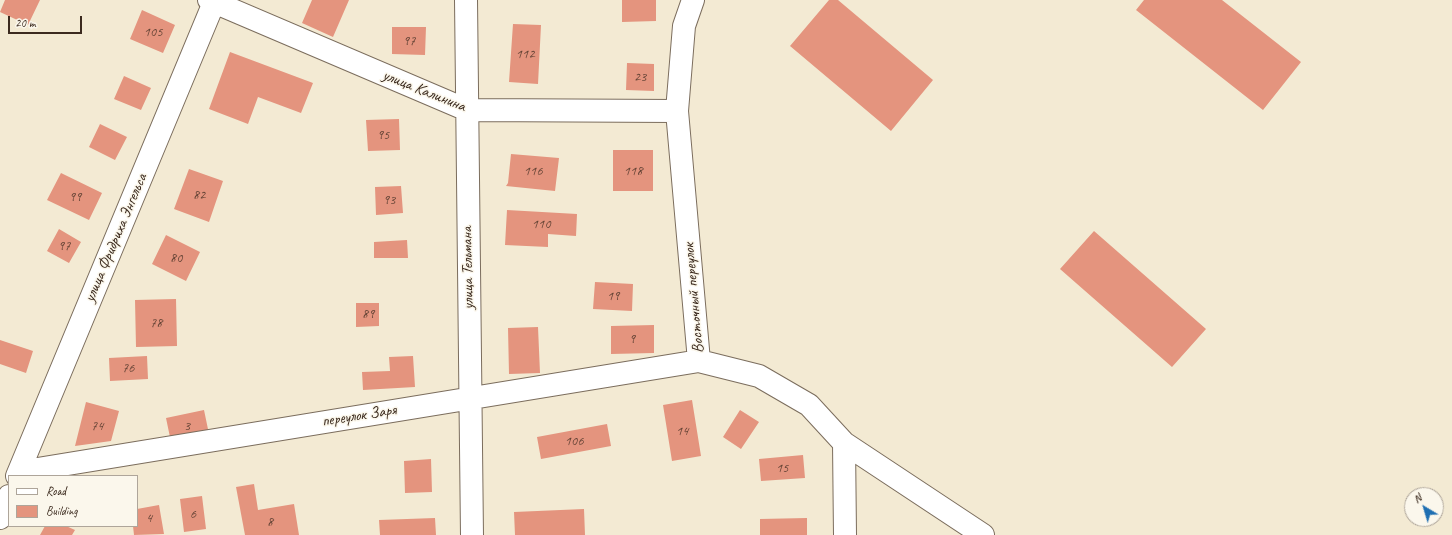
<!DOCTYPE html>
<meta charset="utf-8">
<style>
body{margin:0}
#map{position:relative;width:1452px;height:535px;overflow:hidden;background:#f3ead3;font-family:Caveat,sans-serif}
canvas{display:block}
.legend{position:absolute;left:8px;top:475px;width:130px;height:52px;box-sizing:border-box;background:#fbf7ec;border:1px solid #aea59a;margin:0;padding:5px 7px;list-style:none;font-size:12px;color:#3b2a1e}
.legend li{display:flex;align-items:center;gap:8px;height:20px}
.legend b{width:20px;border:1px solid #aea59a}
.north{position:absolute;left:1404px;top:487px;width:40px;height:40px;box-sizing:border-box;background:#fbf7ec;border:1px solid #aea59a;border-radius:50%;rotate:322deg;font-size:11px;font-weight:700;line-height:16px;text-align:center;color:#3b2a1e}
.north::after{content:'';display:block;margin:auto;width:14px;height:18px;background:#1f6fb2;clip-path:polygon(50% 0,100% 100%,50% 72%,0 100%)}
.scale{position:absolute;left:8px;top:16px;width:74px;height:18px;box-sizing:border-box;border:2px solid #3b2a1e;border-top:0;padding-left:5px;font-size:12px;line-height:14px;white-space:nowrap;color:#3b2a1e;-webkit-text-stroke:3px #fbf7ec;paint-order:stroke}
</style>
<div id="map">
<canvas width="1452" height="535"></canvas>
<ul class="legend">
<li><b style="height:5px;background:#fff"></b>Road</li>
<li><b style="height:11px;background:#e4947e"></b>Building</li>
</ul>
<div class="north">N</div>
<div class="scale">20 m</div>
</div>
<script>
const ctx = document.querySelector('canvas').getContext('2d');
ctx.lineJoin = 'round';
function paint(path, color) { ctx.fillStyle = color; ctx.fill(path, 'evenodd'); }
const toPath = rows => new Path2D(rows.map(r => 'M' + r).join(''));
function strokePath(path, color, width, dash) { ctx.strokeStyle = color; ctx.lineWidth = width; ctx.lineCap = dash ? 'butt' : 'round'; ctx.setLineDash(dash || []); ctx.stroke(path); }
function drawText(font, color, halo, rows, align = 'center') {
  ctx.font = font + ' Caveat,sans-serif'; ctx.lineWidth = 3; ctx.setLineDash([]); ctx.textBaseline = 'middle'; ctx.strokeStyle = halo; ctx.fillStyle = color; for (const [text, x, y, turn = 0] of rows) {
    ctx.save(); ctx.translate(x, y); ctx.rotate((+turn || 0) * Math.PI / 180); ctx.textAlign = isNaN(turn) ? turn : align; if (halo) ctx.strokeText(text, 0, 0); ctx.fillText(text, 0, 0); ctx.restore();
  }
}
paint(toPath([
 [5,0,40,0,28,25,0,12],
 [312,0,349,0,333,37,302,23],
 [622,0,656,0,656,21,622,22],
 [829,0,838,0,933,80,891,131,790,46],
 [1144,0,1222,0,1301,62,1263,110,1136,10],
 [142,10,175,25,163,53,130,39],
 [513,24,541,25,538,84,509,82],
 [392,27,426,27,425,55,392,54],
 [230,52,313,83,301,113,258,97,248,124,209,109],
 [627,63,654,64,654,91,626,90],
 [124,76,151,88,141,110,114,99],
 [399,119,400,150,368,151,366,120],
 [100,124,127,137,115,160,89,147],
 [613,150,653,150,653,191,613,191],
 [511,154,559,158,555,191,506,186,508,183],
 [189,169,223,181,209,222,174,209],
 [61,173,102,193,89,220,47,200],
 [401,186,403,213,376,215,375,187],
 [507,210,577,214,576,236,548,234,548,247,505,245],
 [59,229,81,242,69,263,47,251],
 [1094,231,1206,329,1172,367,1060,269],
 [166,235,200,252,186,281,152,264],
 [407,240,408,258,374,258,374,242],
 [595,282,633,284,632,311,593,309],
 [176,299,177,346,136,347,135,300],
 [356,303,379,303,379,326,356,327],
 [654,325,654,353,611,354,611,326],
 [538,327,540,373,509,374,508,328],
 [0,340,33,351,26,373,0,364],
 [147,356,148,379,110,381,109,358],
 [413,356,415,387,363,390,362,372,390,371,389,357],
 [692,400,701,456,672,461,663,405],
 [86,402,119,411,111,441,75,446],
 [204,410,209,434,171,442,166,418],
 [740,410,759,422,741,449,723,437],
 [607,424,611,446,541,459,537,437],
 [803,455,805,478,761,481,759,459],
 [431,459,432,492,405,493,404,461],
 [254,484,258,510,294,504,299,535,245,535,236,487],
 [202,496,206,529,184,532,180,499],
 [159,505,164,534,134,535,133,526,137,526,137,509],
 [584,509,585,535,515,535,514,512],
 [435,518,436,535,380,535,379,520],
 [807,518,807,535,760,535,760,519],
 [45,526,66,526,75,530,72,535,40,535]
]), '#e4947e');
const minor = toPath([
 [209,0,467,110,677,111],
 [466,0,472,535],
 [693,0,684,26,677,111,699,361],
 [844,443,845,535],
 [19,472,699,361,759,376,809,405,844,443,983,535],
 [17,476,215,0],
 [0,518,9,496]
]);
strokePath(minor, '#7b6d5d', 24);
strokePath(minor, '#fff', 22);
drawText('14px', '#654436', null, [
 ["105",153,32],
 ["97",409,41],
 ["112",525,54],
 ["23",640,77],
 ["95",383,135],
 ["116",533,171],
 ["118",633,171],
 ["82",199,195],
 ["99",75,197],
 ["93",389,200],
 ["110",541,224],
 ["97",64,246],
 ["80",176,258],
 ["19",613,296],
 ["89",368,314],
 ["78",156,323],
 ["9",632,339],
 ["76",128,368],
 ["74",97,426],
 ["3",187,426],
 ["14",682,431],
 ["106",574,441],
 ["15",782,468],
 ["6",193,514],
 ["4",149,518],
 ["8",270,522]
]);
drawText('16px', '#3b2a1e', '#fbf7ec', [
 ["улица Калинина",424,91,22],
 ["улица Фридриха Энгельса",116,238,-67],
 ["улица Тельмана",468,268,-91],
 ["Восточный переулок",694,298,-95],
 ["переулок Заря",359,416,-9]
]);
</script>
